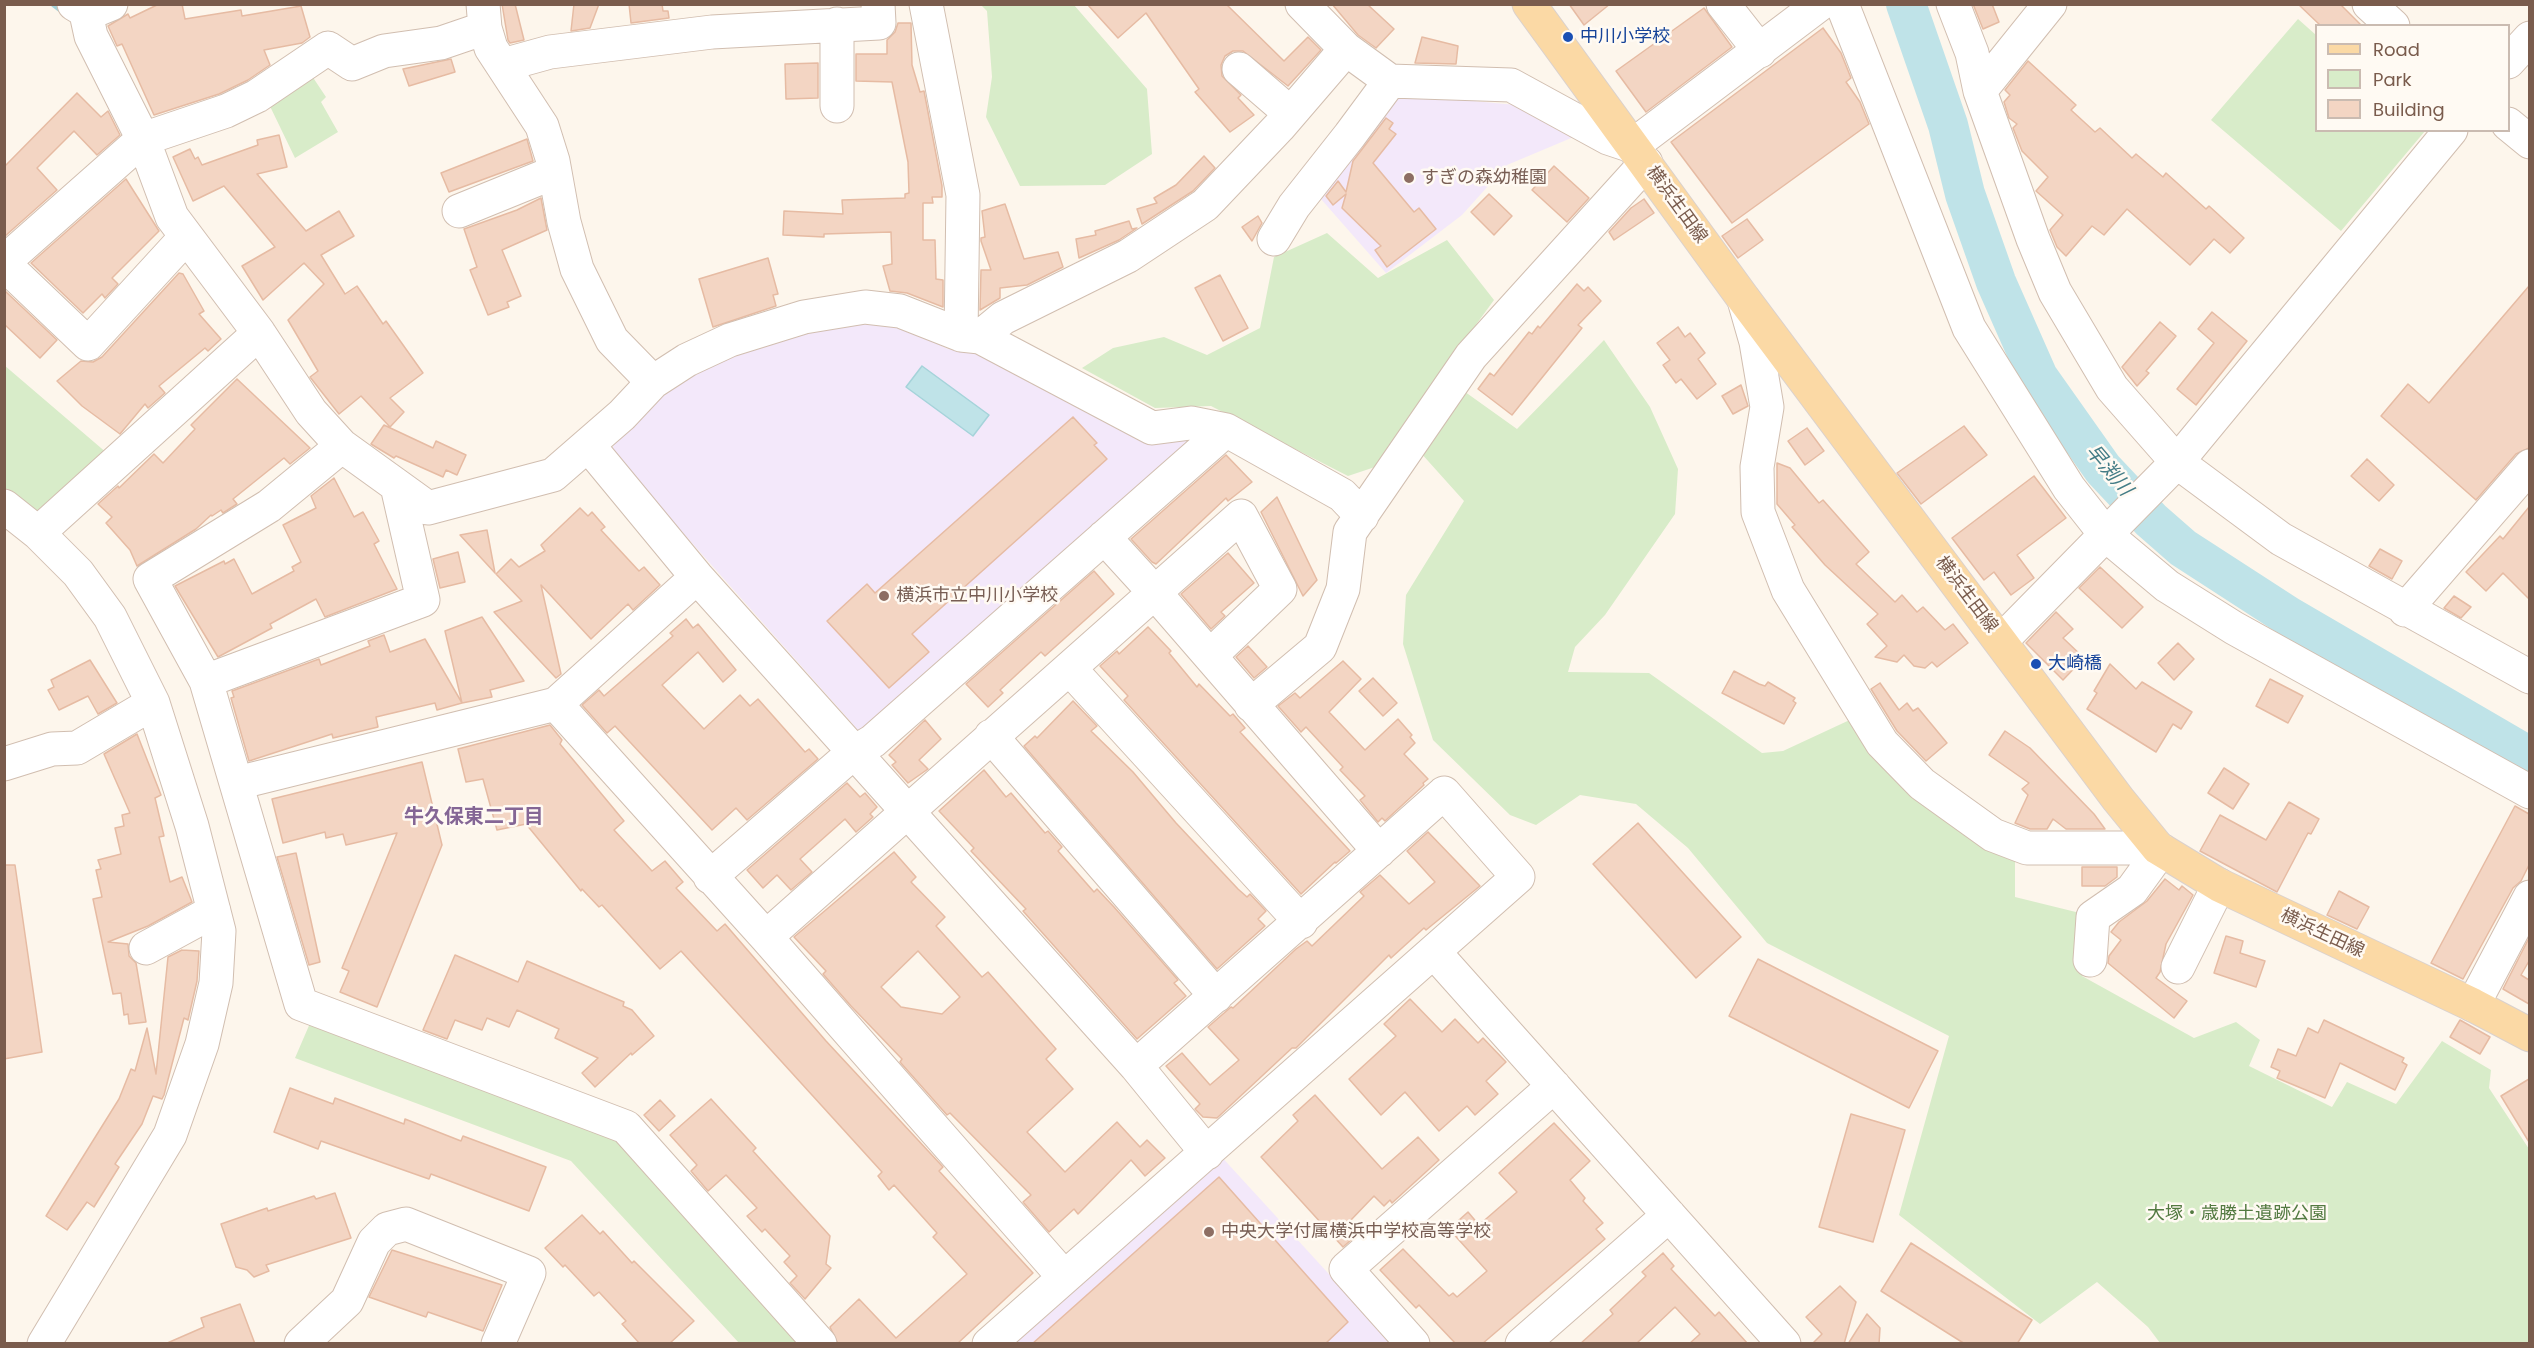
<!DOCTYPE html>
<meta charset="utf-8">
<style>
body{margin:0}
#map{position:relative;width:2534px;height:1348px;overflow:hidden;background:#fdf6ec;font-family:Poppins,sans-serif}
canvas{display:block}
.frame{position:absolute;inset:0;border:6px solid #7a5c4d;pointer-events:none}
.legend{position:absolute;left:2315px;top:24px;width:195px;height:108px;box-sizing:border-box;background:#fffaf3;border:2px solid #cabbb1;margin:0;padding:8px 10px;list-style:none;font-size:18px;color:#7a5c4d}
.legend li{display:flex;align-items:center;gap:12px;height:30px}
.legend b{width:30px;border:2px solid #cabbb1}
</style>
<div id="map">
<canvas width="2534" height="1348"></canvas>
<div class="frame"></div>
<ul class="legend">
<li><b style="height:8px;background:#fbd9a5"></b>Road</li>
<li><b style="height:16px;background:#d8ecc9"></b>Park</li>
<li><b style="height:16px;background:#f3d5c3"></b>Building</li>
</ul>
</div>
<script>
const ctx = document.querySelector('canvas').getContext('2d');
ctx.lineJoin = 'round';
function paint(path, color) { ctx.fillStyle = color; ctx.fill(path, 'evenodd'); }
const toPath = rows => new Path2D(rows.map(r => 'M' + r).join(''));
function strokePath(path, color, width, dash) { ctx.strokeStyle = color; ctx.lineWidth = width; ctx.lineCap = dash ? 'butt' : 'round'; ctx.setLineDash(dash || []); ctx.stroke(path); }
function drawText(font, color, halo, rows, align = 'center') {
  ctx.font = font + ' Poppins,"Noto Sans JP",sans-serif'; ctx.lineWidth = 5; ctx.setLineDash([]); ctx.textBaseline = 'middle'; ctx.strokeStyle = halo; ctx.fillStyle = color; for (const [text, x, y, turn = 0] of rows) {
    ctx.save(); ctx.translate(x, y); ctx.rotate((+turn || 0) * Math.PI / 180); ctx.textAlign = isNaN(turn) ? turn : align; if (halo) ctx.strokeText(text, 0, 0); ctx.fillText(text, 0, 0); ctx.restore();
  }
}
paint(toPath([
 [1388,93,1516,105,1576,136,1507,165,1462,215,1386,273,1313,190],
 [875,318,899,325,948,349,995,352,1209,436,866,739,612,453,614,442,659,394,705,364,817,328],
 [1219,1154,1392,1343,1002,1344]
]), '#f3e8fa');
paint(toPath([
 [981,5,1074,5,1147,89,1152,154,1105,185,1020,186,986,117,992,77,987,11],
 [2298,19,2316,35,2316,130,2425,131,2341,231,2211,120],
 [306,67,326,97,321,102,338,132,295,158,266,98],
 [1327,233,1378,278,1447,240,1494,300,1440,374,1517,429,1604,340,1650,407,1678,469,1675,514,1605,615,1575,647,1568,672,1649,673,1762,753,1783,751,1854,718,2015,857,2015,897,2084,914,2082,976,2194,1038,2236,1022,2260,1040,2249,1066,2332,1107,2347,1082,2396,1104,2442,1041,2491,1070,2489,1088,2529,1149,2529,1343,2160,1343,2148,1327,2097,1282,2040,1324,1899,1215,1949,1036,1767,943,1688,848,1636,804,1580,795,1536,825,1510,815,1433,740,1403,644,1406,595,1464,501,1420,452,1348,476,1211,406,1155,408,1082,368,1113,348,1164,337,1207,355,1260,328,1274,257],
 [4,365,108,454,33,521,5,495],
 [314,1014,623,1138,811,1343,739,1343,571,1161,295,1058]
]), '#d8ecc9');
const water = toPath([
 [922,366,989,415,973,436,906,387,922,366]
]);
paint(water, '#bfe3e8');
strokePath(water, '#a5d3da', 1.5);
strokePath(toPath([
 [54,4,66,13]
]), '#a5d3da', 7);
strokePath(toPath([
 [1906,4,1948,125,1965,194,1996,282,2038,377,2103,469,2151,520,2183,548,2288,616,2530,757]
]), '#bfe3e8', 40);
const building = toPath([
 [159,4,182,4,185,19,241,10,242,16,301,6,310,37,302,43,264,50,270,65,248,80,219,94,154,115,122,44,117,46,108,26,128,14,130,18,159,4],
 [502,4,515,4,524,40,510,43,508,40,502,4],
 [574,4,599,4,590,28,571,31,574,4],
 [629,4,662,4,663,11,668,11,669,18,631,23,629,4],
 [1087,4,1226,4,1284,61,1308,37,1321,50,1288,86,1243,51,1233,51,1225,56,1221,65,1222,76,1241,95,1238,98,1254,115,1230,132,1195,92,1199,89,1146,13,1118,38,1087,4],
 [1332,4,1367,4,1394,29,1376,48,1358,35,1332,4],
 [1569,4,1610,4,1584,25,1569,4],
 [1973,4,1992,4,1999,22,1983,29,1973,4],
 [2298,4,2340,4,2362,26,2321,26,2298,4],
 [1704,8,1732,47,1646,112,1616,71,1704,8],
 [898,23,911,23,912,65,920,92,924,91,942,186,942,197,932,197,933,203,923,203,923,240,935,240,936,279,943,280,943,307,907,293,890,291,883,266,892,264,891,232,824,234,824,237,783,235,784,211,843,214,842,200,905,198,905,194,909,193,908,162,892,82,856,81,856,54,887,54,887,40,895,32,898,23],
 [1823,28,1841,53,1851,78,1846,82,1860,102,1869,124,1732,223,1671,142,1823,28],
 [1422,37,1458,46,1456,64,1415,63,1422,37],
 [451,59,455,72,409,86,403,69,451,59],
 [2028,61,2076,105,2071,110,2095,132,2100,128,2132,158,2136,154,2163,177,2166,173,2206,209,2209,206,2244,238,2230,253,2214,239,2190,265,2127,209,2104,235,2092,226,2066,256,2057,247,2050,230,2063,215,2036,191,2048,177,2022,151,2013,128,2017,124,2009,118,2004,102,2010,95,2005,90,2028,61],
 [818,63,818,98,786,99,785,64,818,63],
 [77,93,101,117,108,111,120,135,97,155,74,131,37,168,57,190,4,237,4,167,77,93],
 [1386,118,1393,123,1389,129,1396,134,1373,163,1414,212,1419,208,1436,229,1387,267,1375,250,1381,246,1342,208,1346,194,1333,205,1326,196,1338,181,1346,192,1353,161,1386,118],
 [279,135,287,167,257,174,306,231,339,211,354,236,321,255,345,294,357,286,383,324,386,321,423,373,390,398,404,412,390,427,361,396,339,414,310,377,318,371,288,320,324,284,304,263,263,300,242,266,275,247,224,186,193,201,173,157,190,149,195,159,198,157,202,165,258,145,257,140,279,135],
 [527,139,533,161,449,192,441,173,527,139],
 [1204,156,1215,168,1193,191,1142,224,1137,209,1157,203,1154,198,1176,185,1204,156],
 [1554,166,1589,198,1567,222,1532,190,1554,166],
 [126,179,159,231,112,278,118,284,105,298,102,294,83,313,31,263,126,179],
 [1489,194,1512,216,1494,235,1471,212,1489,194],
 [541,198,547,230,502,250,521,296,507,302,509,307,488,315,470,270,477,267,464,229,517,210,541,198],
 [1644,199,1654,213,1614,240,1609,232,1631,208,1644,199],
 [1005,204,1024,259,1058,252,1063,267,1027,285,1000,288,1000,298,980,310,981,270,991,270,981,241,981,238,985,237,982,211,1005,204],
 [1258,216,1262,223,1252,241,1242,227,1258,216],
 [1747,219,1763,240,1738,258,1722,236,1747,219],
 [1129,221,1132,229,1137,228,1119,240,1079,258,1076,239,1096,235,1095,231,1129,221],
 [768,258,778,294,773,295,776,306,713,327,699,279,768,258],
 [179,273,183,274,204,311,199,314,221,339,208,351,205,348,159,386,165,393,148,408,145,404,120,434,82,406,57,381,81,361,93,362,102,357,179,273],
 [1220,275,1248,328,1223,341,1195,288,1220,275],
 [1577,284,1584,291,1588,287,1601,301,1578,325,1582,328,1512,415,1478,389,1490,373,1494,376,1529,332,1532,334,1538,326,1540,328,1577,284],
 [2529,286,2529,448,2516,454,2476,500,2381,416,2408,384,2429,403,2529,286],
 [4,290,57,340,40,358,4,324,4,290],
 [2212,312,2247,341,2196,405,2177,389,2214,343,2198,329,2212,312],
 [2160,322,2176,336,2146,371,2149,373,2137,386,2122,367,2160,322],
 [1678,327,1685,337,1690,333,1705,353,1698,359,1716,384,1697,399,1681,379,1676,383,1663,365,1670,360,1657,343,1678,327],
 [237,379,310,448,290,464,284,458,233,499,237,504,223,513,221,510,212,516,211,515,196,529,137,566,130,550,106,523,112,517,98,504,118,486,119,488,154,454,163,463,195,429,191,425,237,379],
 [1741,385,1748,406,1733,414,1722,396,1741,385],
 [1073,417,1097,443,1094,445,1107,459,912,634,929,652,889,688,827,621,867,584,875,593,1073,417],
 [384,425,433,448,436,441,466,455,457,475,446,470,443,477,396,456,394,458,371,444,384,425],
 [1964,426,1987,455,1921,504,1897,473,1964,426],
 [1807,428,1824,451,1805,465,1788,441,1807,428],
 [1226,455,1252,482,1228,501,1226,498,1156,564,1152,562,1131,539,1226,455],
 [2367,459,2394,485,2379,501,2351,476,2367,459],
 [1777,463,1790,468,1819,503,1823,500,1869,552,1856,564,1895,602,1902,595,1917,612,1923,607,1945,630,1953,624,1968,643,1937,667,1932,662,1925,668,1914,666,1904,655,1897,662,1875,657,1887,646,1867,624,1878,614,1825,565,1792,527,1795,525,1777,504,1777,463],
 [2034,476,2066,518,2017,555,2034,578,2011,595,1994,572,1984,580,1952,538,2034,476],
 [334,478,354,517,363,512,379,541,374,544,397,589,325,617,316,599,270,624,272,628,218,657,175,586,224,561,225,564,234,559,252,594,294,571,292,567,301,562,283,525,316,508,311,496,334,478],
 [1277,497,1317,580,1303,596,1261,512,1277,497],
 [2529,507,2529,599,2503,573,2486,591,2466,572,2500,536,2503,539,2529,507],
 [580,508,588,516,592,512,605,527,601,530,639,571,644,567,660,585,633,610,628,604,591,639,541,585,561,674,556,678,494,612,522,601,496,574,511,559,519,567,545,551,541,545,580,508],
 [487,530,495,573,460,535,487,530],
 [2380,549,2402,561,2392,579,2369,566,2380,549],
 [458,552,465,582,440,588,433,559,458,552],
 [1228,553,1254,583,1221,612,1225,616,1211,629,1181,594,1228,553],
 [2100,567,2143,607,2122,628,2079,588,2100,567],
 [1094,571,1114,594,1045,656,1041,652,1000,690,1003,693,988,707,966,684,1094,571],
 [2454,596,2471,607,2461,618,2444,608,2454,596],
 [2056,612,2073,629,2063,638,2084,658,2063,680,2026,643,2056,612],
 [482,617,524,681,490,690,492,697,462,703,445,631,482,617],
 [686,619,693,628,698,624,736,670,723,682,698,652,662,685,704,729,740,695,750,706,758,699,805,752,809,749,818,759,747,820,736,808,712,830,615,726,607,733,582,705,599,690,604,696,673,636,670,633,686,619],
 [1148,627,1171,651,1169,653,1197,687,1199,684,1230,716,1233,714,1245,728,1240,732,1350,851,1336,863,1335,862,1301,894,1124,700,1128,696,1100,666,1117,651,1119,654,1148,627],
 [384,635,390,652,425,639,462,703,437,710,435,703,376,717,378,727,333,738,332,734,249,761,231,698,234,697,232,691,319,659,321,665,370,646,368,641,384,635],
 [2178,643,2194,659,2174,680,2158,663,2178,643],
 [1248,646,1267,667,1254,678,1236,657,1248,646],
 [90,660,117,703,98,714,88,696,59,710,48,690,54,687,51,680,90,660],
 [1343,661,1361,679,1329,712,1365,750,1398,719,1412,735,1410,737,1415,743,1404,754,1428,779,1423,783,1424,785,1385,821,1382,818,1378,822,1360,800,1365,796,1340,770,1343,767,1306,727,1301,732,1278,706,1295,693,1300,698,1343,661],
 [2110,664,2136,689,2142,682,2192,712,2181,729,2173,724,2156,752,2087,709,2097,693,2094,691,2110,664],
 [1734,671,1759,684,1765,686,1768,682,1795,698,1793,701,1796,703,1784,724,1722,693,1734,671],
 [1373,678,1397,703,1383,716,1359,691,1373,678],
 [2270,679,2303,696,2288,723,2256,706,2270,679],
 [1880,683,1899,710,1907,703,1913,711,1918,708,1947,743,1926,761,1897,731,1871,689,1880,683],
 [1073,701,1097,726,1091,731,1133,772,1176,823,1238,889,1247,897,1250,894,1266,911,1258,919,1265,926,1217,969,1024,746,1035,736,1037,738,1073,701],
 [925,720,941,739,919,760,928,769,908,783,892,765,896,762,889,755,925,720],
 [550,725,562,740,560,744,624,821,614,830,652,871,665,861,683,882,676,888,717,931,725,924,826,1041,943,1167,939,1171,1033,1273,957,1344,838,1344,830,1327,859,1299,896,1338,967,1274,933,1237,937,1233,894,1185,889,1190,878,1176,882,1172,681,951,660,969,602,905,599,907,582,889,581,891,526,824,497,830,483,779,466,782,458,749,550,725],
 [2005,731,2030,748,2094,814,2105,829,2066,829,2053,819,2047,829,2030,829,2015,823,2028,795,2022,789,2029,783,1989,755,2005,731],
 [137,734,161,795,155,798,164,836,159,837,170,882,182,877,192,902,148,926,108,942,128,944,129,956,136,963,146,1022,129,1024,128,1014,124,1015,121,993,113,994,93,899,102,897,96,870,101,869,98,860,121,854,115,828,124,826,122,815,130,813,104,754,137,734],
 [422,762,442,845,377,1007,340,992,349,971,342,968,397,833,346,845,343,834,326,838,325,832,283,843,272,799,422,762],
 [2224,768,2249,784,2233,809,2208,793,2224,768],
 [984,770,1006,797,1011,793,1045,833,1048,831,1062,847,1058,851,1094,892,1097,889,1114,907,1178,980,1174,983,1186,996,1137,1039,1023,911,1026,909,971,851,974,848,939,811,984,770],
 [847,783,860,797,865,793,877,807,870,814,873,817,856,832,845,819,800,859,812,872,791,890,777,875,763,888,747,870,847,783],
 [2289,802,2319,819,2311,834,2308,833,2277,892,2200,851,2220,815,2266,840,2289,802],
 [2515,806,2529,814,2529,865,2521,881,2513,888,2463,979,2431,963,2515,806],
 [1638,823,1741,937,1696,978,1593,864,1638,823],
 [1428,832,1480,886,1426,930,1424,928,1391,958,1389,955,1296,1048,1292,1048,1217,1118,1203,1117,1195,1109,1200,1104,1166,1066,1182,1053,1210,1085,1239,1060,1208,1027,1231,1007,1233,1008,1296,949,1307,941,1312,946,1364,896,1360,892,1380,875,1409,904,1435,882,1407,851,1428,832],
 [894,852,916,877,911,882,945,917,936,926,982,977,988,972,1056,1049,1046,1059,1073,1089,1027,1132,1065,1172,1117,1122,1140,1147,1147,1140,1165,1158,1145,1176,1131,1160,1078,1214,1074,1209,1049,1232,1023,1202,1031,1195,950,1113,947,1115,900,1062,902,1059,851,1006,823,974,826,971,794,937,894,852],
 [918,951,960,997,942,1014,901,1007,881,987,918,951],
 [296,853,320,962,309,965,277,857,296,853],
 [4,865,15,865,42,1052,4,1059,4,865],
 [2082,867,2117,867,2117,877,2105,886,2082,886,2082,867],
 [2165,879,2179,890,2182,886,2193,895,2166,944,2160,972,2156,978,2187,1001,2174,1018,2108,963,2109,956,2121,940,2111,932,2119,922,2147,901,2165,879],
 [2339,891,2369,907,2357,929,2327,915,2339,891],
 [2226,936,2243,941,2240,953,2265,961,2256,987,2214,973,2226,936],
 [2529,938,2529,961,2521,975,2529,980,2529,1004,2503,989,2529,938],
 [182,950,199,951,197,981,188,1020,184,1018,164,1095,162,1099,153,1096,142,1124,115,1164,119,1167,94,1207,87,1202,67,1230,46,1216,119,1099,131,1069,135,1071,147,1028,156,1074,168,957,182,950],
 [455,955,518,982,527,961,624,1002,623,1006,632,1010,654,1036,632,1055,631,1053,595,1087,582,1073,598,1058,555,1038,559,1029,517,1010,509,1027,487,1018,482,1030,455,1020,447,1039,423,1030,455,955],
 [1758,959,1938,1051,1909,1108,1729,1016,1758,959],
 [1410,999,1442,1032,1455,1019,1478,1043,1483,1038,1506,1062,1486,1081,1498,1094,1475,1115,1467,1106,1439,1131,1405,1092,1381,1115,1349,1079,1396,1036,1384,1024,1410,999],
 [2324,1020,2404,1058,2402,1062,2407,1065,2395,1090,2340,1063,2325,1098,2277,1078,2280,1071,2271,1067,2278,1049,2296,1056,2308,1028,2318,1033,2324,1020],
 [2460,1020,2490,1037,2480,1054,2450,1037,2460,1020],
 [2529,1079,2529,1142,2501,1096,2529,1079],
 [290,1088,333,1104,335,1098,404,1124,405,1119,461,1141,463,1136,546,1167,529,1211,431,1174,429,1179,321,1141,318,1149,274,1132,290,1088],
 [1315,1095,1382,1169,1418,1137,1439,1160,1392,1203,1390,1200,1384,1206,1374,1196,1350,1221,1360,1232,1343,1247,1261,1157,1298,1121,1293,1115,1315,1095],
 [711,1099,756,1148,753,1151,830,1236,826,1264,831,1268,805,1299,790,1283,797,1276,784,1262,790,1256,765,1229,762,1232,747,1216,757,1208,726,1175,708,1191,691,1171,697,1165,670,1135,711,1099],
 [660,1100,675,1116,659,1131,644,1115,660,1100],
 [1851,1114,1905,1130,1873,1242,1819,1227,1851,1114],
 [1554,1123,1590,1161,1570,1180,1585,1198,1583,1201,1603,1223,1596,1229,1605,1239,1482,1344,1456,1344,1419,1305,1416,1308,1380,1270,1403,1249,1449,1296,1453,1293,1457,1297,1487,1271,1449,1229,1468,1212,1479,1225,1517,1192,1499,1173,1554,1123],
 [1219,1177,1348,1322,1325,1344,1032,1344,1219,1177],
 [335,1193,351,1238,266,1265,269,1271,254,1277,247,1270,236,1267,221,1224,267,1208,268,1211,314,1196,316,1199,335,1193],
 [582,1215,600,1234,603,1231,632,1263,634,1261,694,1321,669,1344,640,1344,622,1324,626,1321,599,1292,594,1296,565,1265,563,1267,545,1248,582,1215],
 [1911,1243,2032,1320,2017,1344,1965,1344,1881,1291,1911,1243],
 [392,1250,502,1285,483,1331,428,1312,426,1317,369,1297,392,1250],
 [1663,1253,1674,1266,1671,1269,1715,1316,1719,1312,1748,1344,1689,1344,1700,1334,1675,1307,1636,1344,1580,1344,1613,1314,1610,1310,1646,1276,1642,1272,1663,1253],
 [1840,1286,1856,1302,1844,1344,1812,1344,1822,1334,1806,1317,1840,1286],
 [240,1304,255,1344,165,1344,204,1327,201,1318,240,1304],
 [1867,1314,1880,1328,1879,1344,1848,1344,1867,1314]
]);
paint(building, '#f3d5c3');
strokePath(building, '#e6bba3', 1.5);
const minor = toPath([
 [74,4,84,10,94,11,111,4],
 [84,4,91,36,143,139,172,217,259,333,311,412,342,446,428,508,553,475,622,415,653,382,687,360,730,340,804,317,865,307,900,311,961,335,980,337,1152,428,1191,423,1226,430,1342,495,1362,516],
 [483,4,485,28,491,48,542,126,553,161,564,222,577,269,612,340,653,382],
 [926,4,963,195,961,335],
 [1302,4,1346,49,1390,81,1511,85,1608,138,1632,146,1820,4],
 [1723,4,1760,51],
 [1842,4,1969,328,2069,488,2106,535,2167,586,2234,628,2530,792],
 [1953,4,1972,53,1980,91,2033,239,2055,292,2112,388,2177,462,2281,539,2530,677],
 [2369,4,2393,26],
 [837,24,837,106],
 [2508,62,2530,38],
 [503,65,550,52,712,32,879,23,878,4],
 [1239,69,1290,113],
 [1980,91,2050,4],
 [2508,124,2530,142],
 [459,211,555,172],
 [1274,239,1294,206,1350,135,1390,81],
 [4,262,143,139,226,111,257,96,328,48,352,64,384,51,441,43,485,28],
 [4,264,88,344,186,237],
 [1744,300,1756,342,1767,407,1757,467,1758,512,1788,590,1882,743,1922,784,1993,835,2027,848,2158,848],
 [980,337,1003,318,1128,256,1205,205,1279,127,1346,49],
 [588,445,697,577,1136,1066,1207,1153],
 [342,446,269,506,150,579,206,681,301,1004,626,1127,820,1344],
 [4,506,38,533,78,573,110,617,153,703,192,826,219,931,216,983,202,1044,170,1135,44,1344],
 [38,533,259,333],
 [1104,537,1156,594,1379,851],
 [2405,610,2530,466],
 [2001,641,2177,462,2451,130],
 [1070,669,1301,922],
 [206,681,423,600,397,486],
 [556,704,766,937,1064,1277],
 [1251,705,1320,647,1343,589,1350,532,1471,356,1646,163],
 [991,736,1216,996],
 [4,764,52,749,77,748,153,703],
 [237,783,556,704,697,577],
 [710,877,853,753,873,741,1226,430],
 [766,937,1241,516,1280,589,1210,656],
 [146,948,214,911],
 [1434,952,1784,1344],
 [2090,960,2093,917,2132,890,2161,850],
 [2178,967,2219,885],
 [2473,1005,2530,897],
 [301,1344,347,1301,374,1242,387,1229,406,1224,529,1273,498,1344],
 [989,1344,1518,877,1444,793,1136,1066],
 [1413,1344,1346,1269,1554,1086],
 [1522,1344,1669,1215]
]);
const major = toPath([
 [1529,4,1743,298,2118,799,2158,848,2219,885,2473,1005,2530,1035]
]);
strokePath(minor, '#d1beb0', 35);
strokePath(major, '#dad1cd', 35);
strokePath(minor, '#fff', 33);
strokePath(major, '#fbd9a5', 33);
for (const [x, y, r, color] of [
 [1568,37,6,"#1a4fb4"],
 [1409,178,6,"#8d6e63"],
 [884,596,6,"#8d6e63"],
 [2036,664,6,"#1a4fb4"],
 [1209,1232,6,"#8d6e63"]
]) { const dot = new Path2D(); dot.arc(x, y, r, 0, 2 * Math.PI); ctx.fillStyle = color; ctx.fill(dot); strokePath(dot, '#fffaf3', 2); }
drawText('18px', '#164399', '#fffaf3', [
 ["中川小学校",1580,37],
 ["大崎橋",2048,664]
], 'left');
drawText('18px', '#785e54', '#fffaf3', [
 ["すぎの森幼稚園",1421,178],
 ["横浜市立中川小学校",896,596],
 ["中央大学付属横浜中学校高等学校",1221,1232]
], 'left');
drawText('18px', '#7a5c4d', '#fffaf3', [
 ["横浜生田線",1676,205,54],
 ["横浜生田線",1966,595,53],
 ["横浜生田線",2322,934,25]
]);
drawText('18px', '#537a41', '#fffaf3', [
 ["大塚・歳勝土遺跡公園",2237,1214]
]);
drawText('italic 20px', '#437c86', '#fffaf3', [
 ["早渕川",2108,471,50]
]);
drawText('bold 20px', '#846695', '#fffaf3', [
 ["牛久保東二丁目",474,818]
]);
</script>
